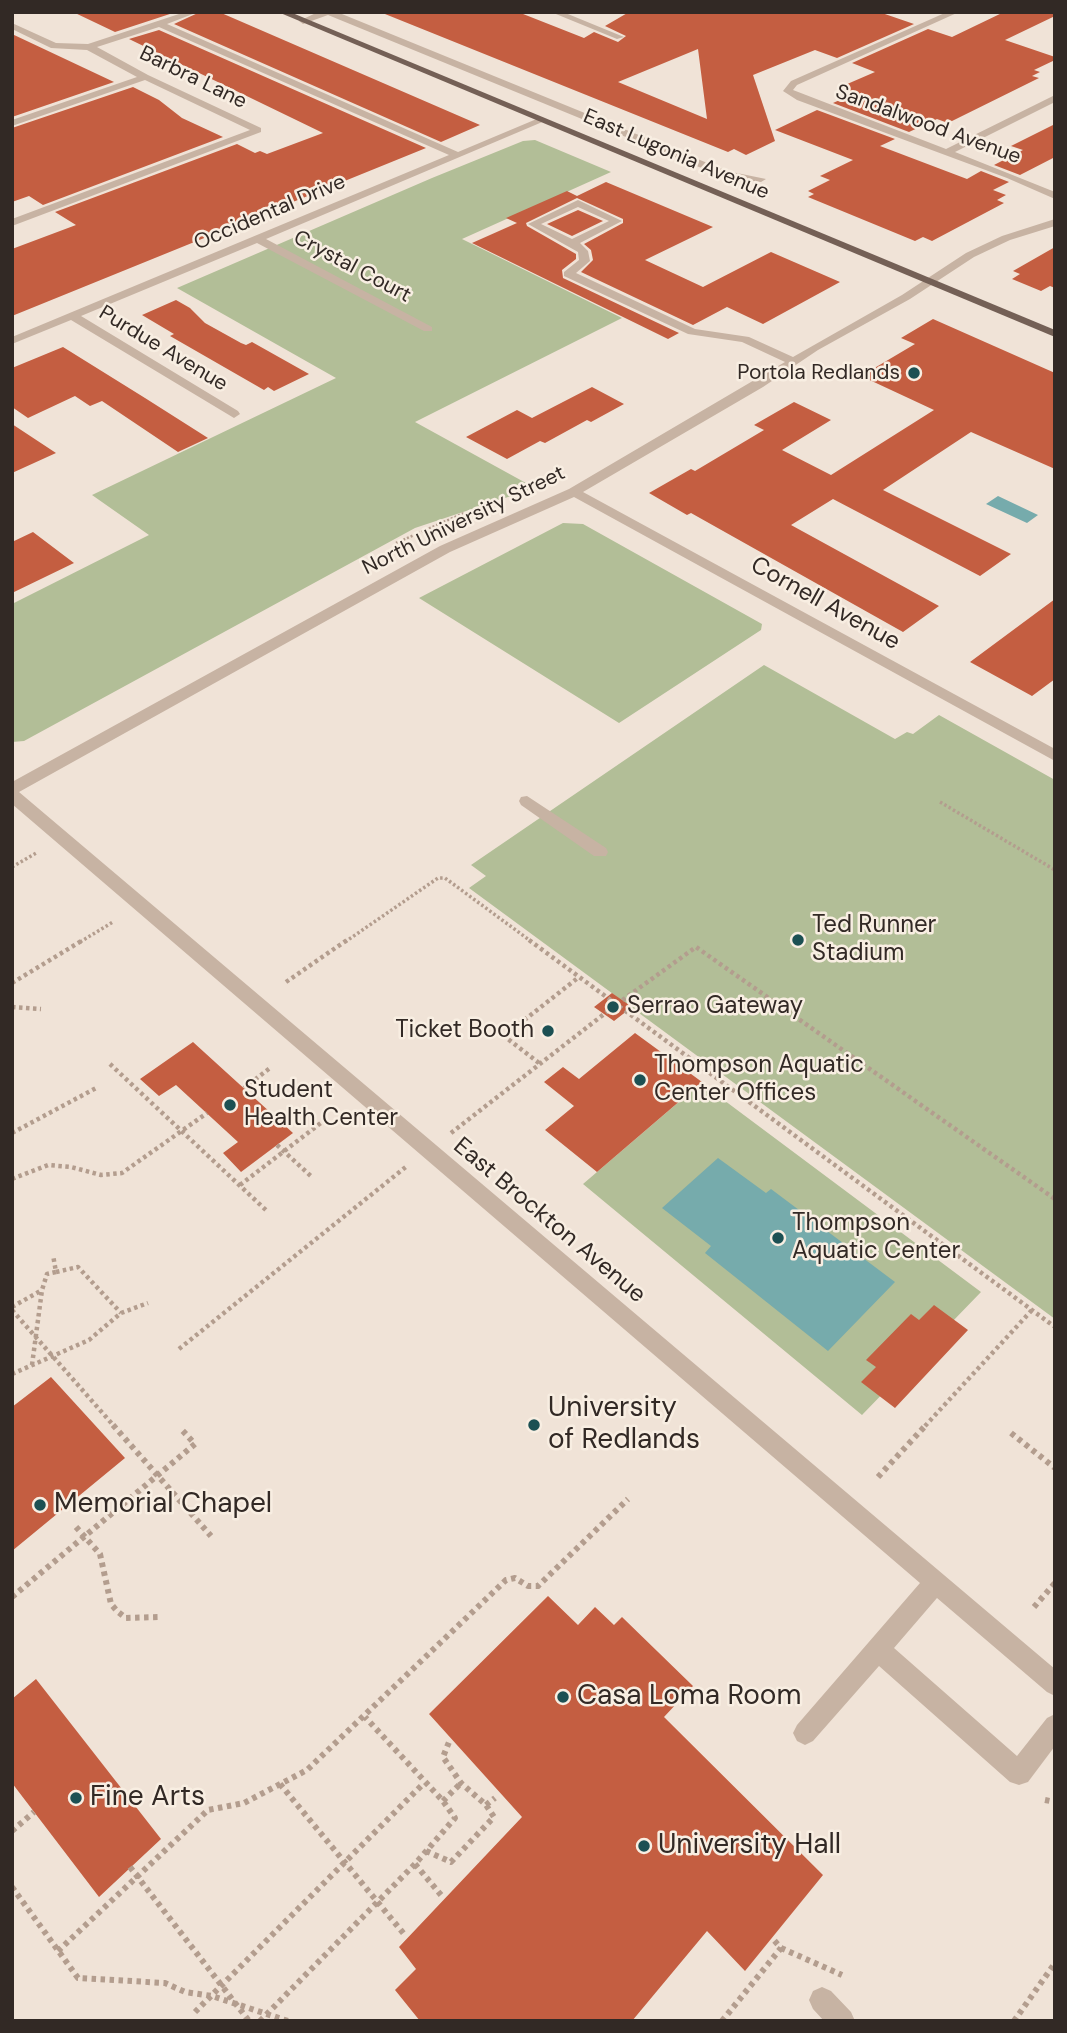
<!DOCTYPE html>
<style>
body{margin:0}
#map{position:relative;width:1067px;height:2033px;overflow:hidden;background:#f0e3d7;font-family:"DM Sans",sans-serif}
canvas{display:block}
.frame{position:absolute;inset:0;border:14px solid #322925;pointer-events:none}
</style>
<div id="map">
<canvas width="1067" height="2033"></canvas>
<div class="frame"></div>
</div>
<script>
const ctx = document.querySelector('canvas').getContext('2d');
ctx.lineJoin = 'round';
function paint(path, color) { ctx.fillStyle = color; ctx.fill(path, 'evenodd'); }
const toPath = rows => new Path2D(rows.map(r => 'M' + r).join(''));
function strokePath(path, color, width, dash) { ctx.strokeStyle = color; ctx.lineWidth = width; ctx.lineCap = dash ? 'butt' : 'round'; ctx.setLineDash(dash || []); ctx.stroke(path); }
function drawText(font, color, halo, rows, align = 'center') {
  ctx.font = font + ' "DM Sans",sans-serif'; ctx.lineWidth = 5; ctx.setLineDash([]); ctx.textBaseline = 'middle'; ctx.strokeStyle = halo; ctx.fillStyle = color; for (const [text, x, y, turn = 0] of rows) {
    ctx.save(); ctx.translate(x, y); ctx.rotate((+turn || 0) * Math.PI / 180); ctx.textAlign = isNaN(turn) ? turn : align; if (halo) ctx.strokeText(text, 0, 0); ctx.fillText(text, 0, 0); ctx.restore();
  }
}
paint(toPath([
 [535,140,611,172,462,239,622,318,415,422,535,488,415,528,24,741,12,742,12,604,149,535,92,495,336,378,177,288,432,178,523,141],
 [563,523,583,524,762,624,761,630,619,723,419,598],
 [764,665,895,739,907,732,913,734,939,715,1055,780,1055,1319,469,888,486,876,471,865],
 [701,1083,981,1292,862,1415,583,1184]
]), '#b2be97');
paint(toPath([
 [998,496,1038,515,1027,523,986,504],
 [718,1158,766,1193,771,1189,895,1282,828,1351,705,1253,711,1246,662,1208]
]), '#76abac');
paint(toPath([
 [73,12,176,12,115,32],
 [200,12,219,12,480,125,441,142,174,24],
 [380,12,518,12,584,38,594,32,618,42,626,36,605,26,629,12,879,12,914,24,837,58,815,50,753,75,775,141,746,155,734,149,728,152],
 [698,49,707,119,618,82],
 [1004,12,1055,12,1055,16,1005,40,1055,57,1055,60,1034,70,1040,72,1032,76,1039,78,948,123,937,119,909,132,833,103,853,94,838,88,875,72,852,63,928,29,952,37],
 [159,30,426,148,12,316,12,249,76,225,55,212,237,144,255,153,260,151,267,154,323,133,129,39],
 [12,34,114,82,12,117],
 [133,87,159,100,182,118,223,137,43,205,29,196,12,202,12,128],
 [817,110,895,139,880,146,967,179,981,171,1009,182,993,190,1006,195,997,200,1004,203,932,241,923,237,915,241,808,197,814,194,808,191,830,180,820,176,853,160,775,130],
 [1055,124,1055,157,1020,175,994,165,1023,150,1011,146],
 [606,182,713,227,645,260,703,287,771,252,840,282,763,324,727,307,693,325,581,272,593,260,591,250,584,244,623,223,623,219,577,198,526,223,527,226,576,254,576,259,562,270,563,278,679,333,668,339,472,243,517,223,506,218,567,191,577,196],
 [578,210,603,221,572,236,547,224],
 [1055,247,1055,288,1050,286,1041,291,1012,279,1020,274,1013,271],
 [176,300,190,308,205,323,241,343,246,345,252,342,309,374,274,391,268,387,264,390,170,336,174,334,142,315],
 [933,319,1055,373,1055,469,971,432,883,490,1011,554,980,576,833,499,791,525,939,606,903,632,691,513,687,515,649,493,691,469,695,471,764,430,754,425,794,402,831,420,782,450,831,475,934,410,861,376,915,344,901,338],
 [63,347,145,398,208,438,178,452,102,401,90,406,75,396,28,418,12,407,12,368],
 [592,387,624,404,591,422,587,420,545,443,540,441,507,459,466,437,517,410,532,418],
 [12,424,56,453,12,473],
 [33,532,74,563,12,593,12,542],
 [1055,599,1055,679,1032,696,970,662],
 [612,993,632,1007,614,1021,594,1007],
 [635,1033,702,1082,597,1172,545,1130,574,1106,544,1082,563,1067,579,1079],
 [193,1042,293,1133,241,1172,223,1153,238,1142,176,1085,159,1096,140,1079],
 [934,1305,968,1330,895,1408,861,1382,876,1367,866,1360,911,1314,919,1320],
 [51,1377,125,1458,12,1551,12,1407],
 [548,1596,578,1625,595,1607,614,1625,622,1617,693,1686,664,1717,823,1875,745,1971,707,1931,632,2021,420,2021,395,1990,416,1969,399,1947,522,1817,429,1714],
 [36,1679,161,1839,99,1897,12,1783,12,1699]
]), '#c45e41');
strokePath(toPath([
 [396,543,464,513,473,516]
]), '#b39d8e', 2.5, [2, 2]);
strokePath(toPath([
 [940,802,1055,870],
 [12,867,38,852],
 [80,942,113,922],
 [345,942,438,878,445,878,532,942]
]), '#b39d8e', 3.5, [2.5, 2.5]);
strokePath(toPath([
 [529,940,1055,1327],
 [286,982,347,940],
 [12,983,83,940],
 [12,1007,41,1009],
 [539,1063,504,1036,579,977],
 [110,1064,268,1212],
 [244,1088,270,1068],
 [12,1133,98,1087],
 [451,1133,617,1004,696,947,1055,1199],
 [277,1145,313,1178],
 [12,1179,48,1165,71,1167,101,1175,122,1173,207,1113],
 [240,1185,326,1119],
 [56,1272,78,1267,121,1313],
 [12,1307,42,1290],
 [12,1310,114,1426],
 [179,1349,407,1166],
 [32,1365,42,1290,47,1274,56,1272,53,1255],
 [12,1374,89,1340,121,1313,148,1303],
 [925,1426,1032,1310]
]), '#b39d8e', 4.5, [3.5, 3.5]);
strokePath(toPath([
 [113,1425,211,1536],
 [1011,1433,1055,1468],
 [878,1477,926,1425],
 [76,1527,100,1554,111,1604,117,1611,126,1618,162,1617],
 [12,1597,195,1444,182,1430],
 [1034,1607,1055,1583],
 [280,1784,404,1934],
 [1045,1800,1055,1802],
 [443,1801,461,1783],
 [486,1805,495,1798],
 [12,1831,34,1812],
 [426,1851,451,1862,494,1817,486,1805,461,1783,443,1757,449,1742],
 [415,1864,441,1895],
 [130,1867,249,2021],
 [12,1887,78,1978,165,1983,185,1992,212,1996,288,2021],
 [781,1948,842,1975],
 [58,1951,208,1810,244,1803,307,1770,506,1580,515,1578,528,1586,538,1586,628,1499],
 [195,2012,424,1783],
 [260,2021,415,1864,455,1818,443,1801,365,1717],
 [722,2021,781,1948,772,1938],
 [1014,2021,1055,1963]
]), '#b39d8e', 6, [4.5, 4.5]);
paint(toPath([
 [185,12,198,12,167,24,458,152,539,118,547,120,266,239,432,327,432,331,424,331,257,243,81,316,238,411,240,414,234,418,71,320,12,344,12,337,449,155,159,27,97,47,148,75,261,128,261,132,12,226,12,219,250,130,145,80,12,126,12,120,137,77,87,50,51,48,12,29,12,23,56,43,88,44,185,12],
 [318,12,337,12,727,171,766,179,761,182,721,176,328,15,303,24,299,21,318,12],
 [551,12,563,12,624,37,617,39,551,12],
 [947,12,959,12,797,85,793,90,946,149,1055,95,1055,102,955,152,1055,192,1055,199,1007,178,797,100,783,91,791,81,947,12],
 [578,200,622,221,580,243,588,251,590,261,576,273,695,329,749,337,793,357,902,295,966,253,1002,236,1055,219,1055,226,1010,240,974,257,910,299,818,350,763,387,583,492,1055,749,1055,761,574,497,450,552,19,792,1055,1669,1055,1696,1047,1692,937,1598,894,1648,1017,1756,1047,1718,1055,1714,1055,1746,1028,1782,1019,1785,1010,1782,879,1666,813,1741,805,1745,797,1741,793,1733,797,1725,920,1583,12,804,12,782,440,546,569,489,785,362,742,342,688,334,564,276,564,272,579,260,578,252,528,224,578,200],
 [578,207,609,221,572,239,541,224,578,207],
 [527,796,606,848,608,852,606,856,594,856,521,805,519,801,521,797,527,796],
 [822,1987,831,1991,851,2012,855,2021,824,2021,813,2009,809,2000,813,1991,822,1987]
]), '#c7b3a3');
paint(toPath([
 [278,12,290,12,1055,330,1055,337,278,12]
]), '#746056');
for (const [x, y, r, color] of [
 [914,373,7,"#1c5053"],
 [798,940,7,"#1c5053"],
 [613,1007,7,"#1c5053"],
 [548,1031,7,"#1c5053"],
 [640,1080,7,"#1c5053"],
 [230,1105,7,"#1c5053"],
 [778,1238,7,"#1c5053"],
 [534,1425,7,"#1c5053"],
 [40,1505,7,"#1c5053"],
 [563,1697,7,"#1c5053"],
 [76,1798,7,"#1c5053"],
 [644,1846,7,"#1c5053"]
]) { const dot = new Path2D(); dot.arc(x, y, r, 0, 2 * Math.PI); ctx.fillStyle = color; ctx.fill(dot); strokePath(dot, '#f8eee2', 2.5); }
drawText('21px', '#322925', '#f8eee2', [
 ["Barbra Lane",193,78,26],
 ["Sandalwood Avenue",928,125,20],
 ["East Lugonia Avenue",676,155,23],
 ["Occidental Drive",270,213,-23],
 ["Crystal Court",352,267,28],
 ["Purdue Avenue",163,349,31],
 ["North University Street",464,521,-26]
]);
drawText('21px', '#322925', '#f8eee2', [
 ["Portola Redlands",900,373]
], 'right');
drawText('24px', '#322925', '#f8eee2', [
 ["Cornell Avenue",825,604,29],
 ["East Brockton Avenue",549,1221,40]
]);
drawText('24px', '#322925', '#f8eee2', [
 ["Ted Runner",812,926],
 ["Stadium",812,954],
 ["Serrao Gateway",627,1007],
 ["Ticket Booth",534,1031,"right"],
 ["Thompson Aquatic",654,1066],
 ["Center Offices",654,1094],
 ["Student",244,1091],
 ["Health Center",244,1119],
 ["Thompson",792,1224],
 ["Aquatic Center",792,1252]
], 'left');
drawText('28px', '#322925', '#f8eee2', [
 ["University",548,1409],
 ["of Redlands",548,1441],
 ["Memorial Chapel",54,1505],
 ["Casa Loma Room",577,1697],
 ["Fine Arts",90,1798],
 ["University Hall",658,1846]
], 'left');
</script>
